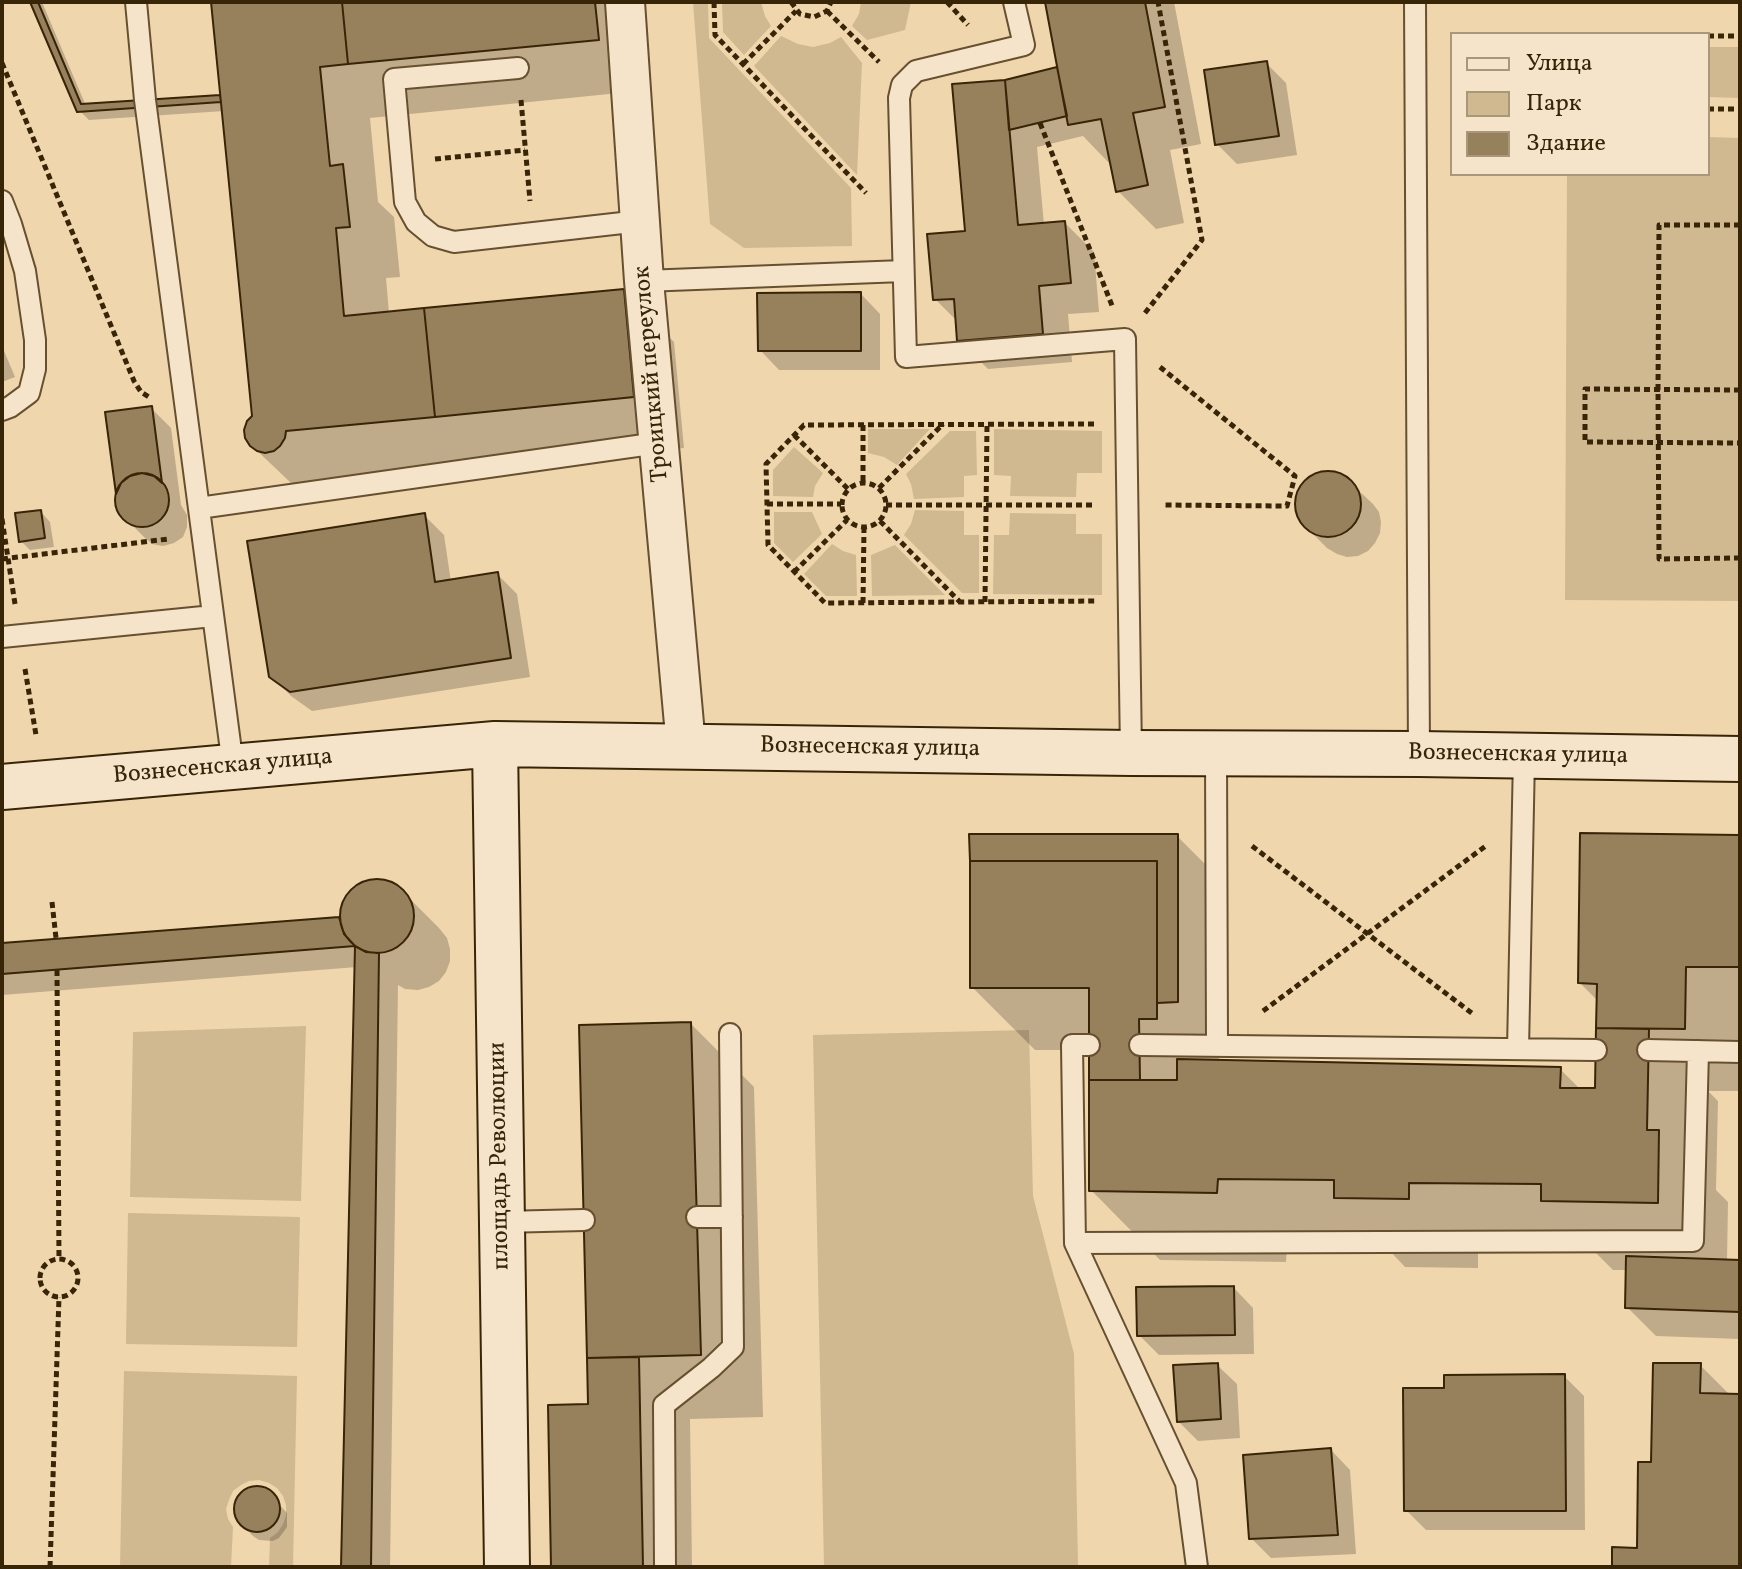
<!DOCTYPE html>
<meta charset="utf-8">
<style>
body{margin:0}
#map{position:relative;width:1742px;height:1569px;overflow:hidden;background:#efd6ad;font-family:Vollkorn,serif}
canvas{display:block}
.frame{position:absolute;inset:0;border:4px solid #382406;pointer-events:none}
.legend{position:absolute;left:1450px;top:32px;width:260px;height:144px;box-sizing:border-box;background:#f5e4ca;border:2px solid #a9977c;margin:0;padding:10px 14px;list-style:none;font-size:24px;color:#382406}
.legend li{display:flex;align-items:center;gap:16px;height:40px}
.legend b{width:40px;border:2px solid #a9977c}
</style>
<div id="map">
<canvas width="1742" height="1569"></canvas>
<div class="frame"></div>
<ul class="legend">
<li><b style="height:10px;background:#f5e4ca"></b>Улица</li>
<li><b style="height:22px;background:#d0b891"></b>Парк</li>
<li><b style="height:22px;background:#97815d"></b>Здание</li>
</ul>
</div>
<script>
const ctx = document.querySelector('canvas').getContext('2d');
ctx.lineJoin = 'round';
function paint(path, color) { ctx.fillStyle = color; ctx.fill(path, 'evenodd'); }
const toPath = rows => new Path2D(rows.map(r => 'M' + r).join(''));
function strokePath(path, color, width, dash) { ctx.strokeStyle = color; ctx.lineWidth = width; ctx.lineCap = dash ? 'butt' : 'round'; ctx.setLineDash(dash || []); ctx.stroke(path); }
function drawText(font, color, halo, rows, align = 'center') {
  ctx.font = font + ' Vollkorn,serif'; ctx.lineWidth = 6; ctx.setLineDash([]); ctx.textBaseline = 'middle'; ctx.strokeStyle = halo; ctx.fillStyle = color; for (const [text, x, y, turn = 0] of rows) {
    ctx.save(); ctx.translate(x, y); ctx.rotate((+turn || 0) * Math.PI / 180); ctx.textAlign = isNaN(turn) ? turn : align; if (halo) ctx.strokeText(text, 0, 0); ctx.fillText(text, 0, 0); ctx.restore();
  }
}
paint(toPath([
 [693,2,708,2,709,38,851,188,852,246,744,248,710,224],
 [722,2,761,2,765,16,771,26,744,55,723,32],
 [861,2,911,2,905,30,867,40,852,26,859,14],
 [781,36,798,44,813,47,830,43,841,37,862,63,857,175,754,66],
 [1708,47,1740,47,1740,98,1708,97],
 [1708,137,1740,138,1740,601,1565,600,1567,174,1708,174],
 [868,429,930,429,897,465,884,457,868,453],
 [994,429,1102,431,1102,473,1077,473,1076,497,1010,496,1011,476,994,475],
 [950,431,976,431,977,475,964,476,964,497,914,499,911,484,906,474],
 [794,447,823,473,815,486,813,497,773,496,773,470],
 [915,510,964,511,964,535,979,535,979,593,962,593,904,535,911,524],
 [774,512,812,512,822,534,793,562,774,543],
 [1010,513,1076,514,1076,534,1102,534,1102,595,993,594,994,535,1009,535],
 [832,544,843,551,856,555,857,596,826,596,804,574],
 [895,545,945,595,872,596,871,555],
 [306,1026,301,1201,130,1197,133,1032],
 [1029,1030,1033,1196,1074,1354,1078,1566,824,1567,813,1035],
 [128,1213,300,1217,297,1347,126,1344],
 [124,1371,297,1376,293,1567,269,1567,270,1538,278,1532,283,1524,286,1515,286,1505,283,1496,277,1488,269,1483,259,1480,249,1481,241,1485,233,1491,229,1500,226,1509,228,1519,233,1527,231,1567,120,1567]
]), '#d0b891');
paint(toPath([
 [32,2,42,2,86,106,219,97,223,100,213,2,640,2,649,90,370,118,378,202,394,217,400,277,386,278,389,313,623,291,674,342,684,448,336,481,331,497,325,501,317,503,310,501,251,445,254,417,224,111,89,120,79,110],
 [1047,2,1174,2,1201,144,1170,150,1184,223,1156,229,1118,191,1112,161,1108,162,1083,136,1037,147,1044,225,1065,223,1094,252,1099,312,1068,314,1072,362,988,369,959,340,958,322,935,299,967,232,1005,82,1057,69,1061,73],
 [1266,63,1286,83,1297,155,1237,164,1217,144],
 [861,294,880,314,880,370,779,370,760,350],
 [2,346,15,377,2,382],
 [151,408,171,428,181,505,187,515,187,527,183,537,174,543,163,546,152,544,144,537,123,516,117,506,118,494,107,414],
 [1325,472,1335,473,1344,477,1373,504,1379,512,1381,522,1380,533,1375,543,1368,551,1358,556,1347,557,1337,554,1327,548,1306,527,1300,518,1297,507,1297,498,1301,488,1307,481,1316,475],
 [41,512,50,522,54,547,30,550,21,541],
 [424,515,444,535,451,582,497,574,517,594,530,677,312,711,291,696,271,676],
 [1177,836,1206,865,1206,913,1219,926,1219,1062,1560,1069,1581,1090,1597,1090,1598,1001,1580,983,1740,837,1740,1091,1708,1091,1718,1101,1716,1190,1728,1202,1727,1261,1740,1262,1740,1339,1656,1336,1627,1307,1628,1270,1613,1270,1596,1253,1478,1252,1478,1268,1405,1267,1388,1249,1287,1248,1286,1262,1160,1260,1091,1190,1091,1050,1035,1050,972,987],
 [379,881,391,883,401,890,439,928,447,938,450,949,450,961,446,972,439,981,429,987,418,990,405,989,398,985,390,1567,343,1567,357,967,2,995,2,945,341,919,343,906,348,895,357,887,368,882],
 [691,1024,754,1087,763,1417,690,1419,692,1567,553,1567,590,1406,581,1027],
 [1234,1288,1253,1308,1254,1354,1159,1355,1139,1335],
 [1217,1365,1237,1384,1240,1438,1198,1441,1179,1422],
 [1700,1365,1730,1395,1740,1396,1740,1567,1614,1567,1639,1550,1653,1464],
 [1564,1376,1584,1396,1585,1530,1426,1530,1406,1510,1446,1390],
 [1331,1450,1350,1470,1356,1554,1271,1558,1251,1538],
 [254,1488,268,1492,287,1513,287,1527,279,1538,273,1541,259,1540,253,1536,243,1526,236,1513,238,1500,248,1490]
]), '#0003');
const building = toPath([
 [30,2,38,2,81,104,220,95,221,102,77,112,30,2],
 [211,2,342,2,348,64,320,67,330,166,343,164,350,227,336,228,344,316,424,308,435,417,286,431,285,438,280,446,274,451,265,453,257,451,250,446,245,438,244,430,247,421,252,416,211,2],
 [342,2,595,2,599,40,348,64,342,2],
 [1045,2,1145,2,1165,107,1133,113,1148,185,1116,192,1101,119,1068,125,1045,2],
 [1267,61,1279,136,1215,145,1204,70,1267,61],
 [1057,67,1067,116,1009,130,1005,80,1057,67],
 [1005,80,1018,225,1065,221,1071,283,1039,286,1043,334,957,341,954,299,933,300,927,234,965,231,952,84,1005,80],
 [624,289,634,397,435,417,424,308,624,289],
 [861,292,861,351,758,351,757,293,861,292],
 [152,406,162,483,154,476,142,473,130,476,121,483,116,494,105,412,152,406],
 '1295 504a33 33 0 1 1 66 0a33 33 0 1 1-66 0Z',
 '115 500a27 27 0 1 1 54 0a27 27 0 1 1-54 0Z',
 [41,510,45,538,19,542,15,513,41,510],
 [425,513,435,582,498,572,511,658,290,692,269,677,247,541,425,513],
 [1580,833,1740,835,1740,967,1686,967,1685,1029,1596,1028,1597,984,1578,983,1580,833],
 [969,834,1178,834,1178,1002,1157,1003,1157,861,970,861,969,834],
 [970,861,1157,861,1157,1019,1139,1019,1140,1080,1089,1080,1089,988,970,988,970,861],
 '340 916a37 37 0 1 1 74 0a37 37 0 1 1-74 0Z',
 [339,917,344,934,355,946,2,974,2,943,339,917],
 [355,946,366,952,379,953,371,1567,341,1567,355,946],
 [691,1022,701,1355,587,1358,579,1025,691,1022],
 [1596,1028,1649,1029,1647,1130,1659,1130,1658,1203,1541,1201,1541,1184,1409,1183,1409,1199,1334,1198,1334,1180,1218,1179,1217,1193,1089,1191,1089,1080,1177,1080,1177,1059,1561,1067,1560,1088,1595,1088,1596,1028],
 [1626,1256,1740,1260,1740,1312,1625,1308,1626,1256],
 [1234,1286,1235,1335,1137,1336,1136,1287,1234,1286],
 [639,1357,643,1567,551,1567,548,1405,588,1404,587,1358,639,1357],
 [1218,1363,1221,1419,1177,1422,1173,1365,1218,1363],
 [1653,1363,1701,1363,1700,1393,1740,1394,1740,1567,1612,1567,1612,1547,1637,1548,1638,1462,1651,1462,1653,1363],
 [1565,1374,1566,1511,1404,1511,1403,1388,1444,1388,1444,1375,1565,1374],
 [1331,1448,1338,1535,1249,1539,1243,1455,1331,1448],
 '234 1509a23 23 0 1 1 46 0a23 23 0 1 1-46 0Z'
]);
paint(building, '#97815d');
strokePath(building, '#382406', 2);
const lane = toPath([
 [136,2,145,100,233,766],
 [1014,2,1024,45,916,71,902,85,899,98,906,357,1125,339,1131,753],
 [1415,2,1419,754],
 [518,68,394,79,405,202,416,222,433,236,454,242,640,221],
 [2,201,11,224,25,271,35,340,35,369,29,393,10,407,2,410],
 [644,281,903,271],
 [199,508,658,443],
 [2,637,213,616],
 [1216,753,1217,1045],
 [1089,1045,1072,1045,1075,1243,1693,1241,1698,1051],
 [1140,1045,1596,1050],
 [1518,1049,1524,757],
 [1648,1050,1740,1052],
 [697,1217,732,1217],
 [502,1222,584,1220],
 [1075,1243,1186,1483,1197,1567],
 [665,1567,664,1405,711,1368,733,1347,730,1034]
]);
const street = toPath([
 [625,2,644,281,686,746]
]);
const secondary = toPath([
 [495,744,507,1567],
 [2,787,495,744,1131,753,1419,754,1740,759]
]);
strokePath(lane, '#665030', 24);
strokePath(street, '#665030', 42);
strokePath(secondary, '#382406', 48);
strokePath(toPath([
 [714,2,715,35,866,193],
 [791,2,800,14,814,17,827,11,831,2],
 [947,2,968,25],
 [827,11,879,62],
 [1708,36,1740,36],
 [2,63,134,381,141,392,149,397],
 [743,64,796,11],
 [521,100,530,201],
 [1708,109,1740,109],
 [1040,123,1113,308],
 [435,159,525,150],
 [1740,225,1659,225,1658,389,1659,559,1740,558],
 [1145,313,1202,240,1158,2],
 [1160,367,1295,476,1287,506,1162,505],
 [1740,390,1585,389,1585,442,1740,443],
 [1094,424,804,425,766,464,768,545,825,603,1096,601],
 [863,425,863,482],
 [794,435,848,489],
 '842 505a22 22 0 1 1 44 0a22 22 0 1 1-44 0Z',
 [879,488,943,424],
 [767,504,841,504],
 [886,505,1096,505],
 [2,519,15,604],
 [880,521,960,602],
 [2,559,168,539],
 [794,572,847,520],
 [985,602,987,425],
 [863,603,864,528],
 [25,669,36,735],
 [1252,846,1473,1014],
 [52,902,56,938],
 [57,970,59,1259],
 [1263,1011,1487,845],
 '40 1278a19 19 0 1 1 38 0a19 19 0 1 1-38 0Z',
 [50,1567,59,1297]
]), '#382406', 5, [6, 4]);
strokePath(lane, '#f5e4ca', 20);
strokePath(street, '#f5e4ca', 38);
strokePath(secondary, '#f5e4ca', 44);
drawText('24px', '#382406', '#f5e4ca', [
 ["Троицкий переулок",653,374,-95],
 ["Вознесенская улица",870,749,1],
 ["Вознесенская улица",1518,756,1],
 ["Вознесенская улица",223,768,-5],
 ["площадь Революции",501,1156,-91]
]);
</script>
